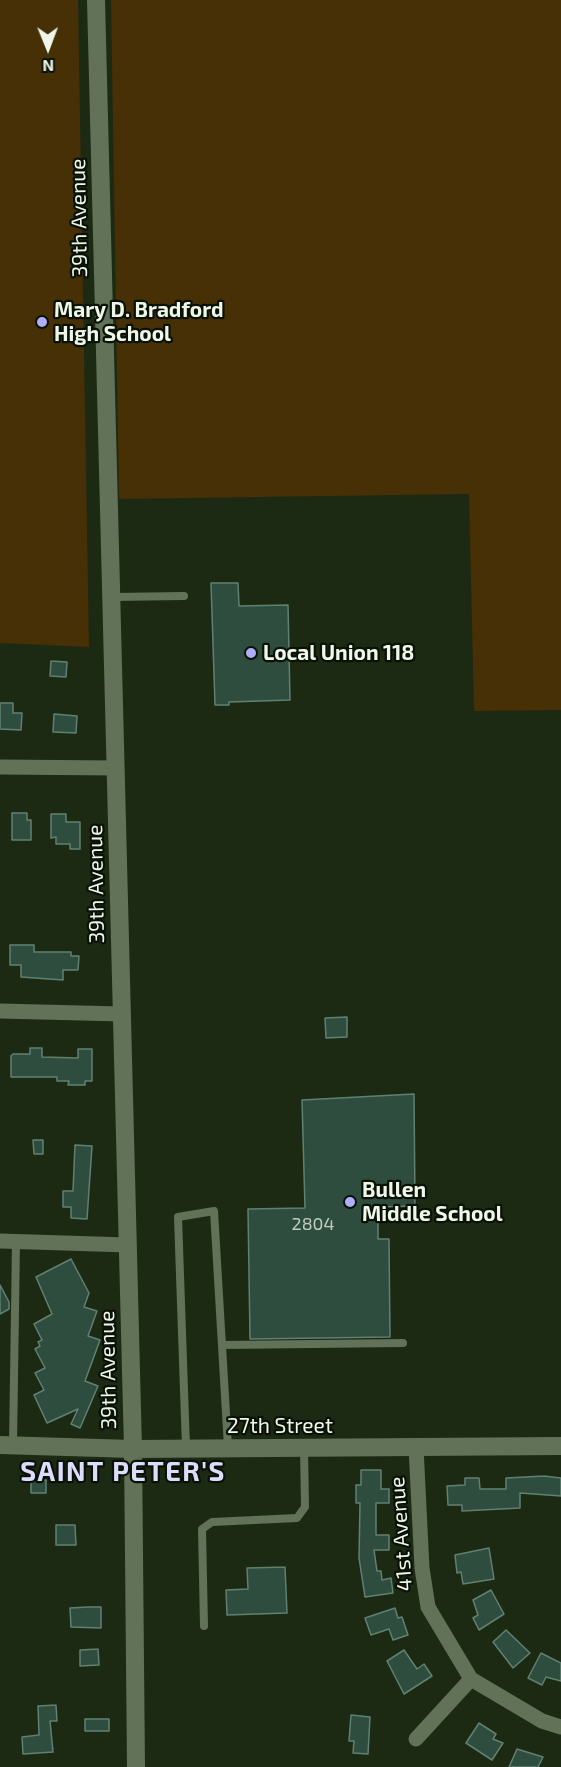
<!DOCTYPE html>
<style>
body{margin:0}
#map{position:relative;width:561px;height:1767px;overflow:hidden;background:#1c2a13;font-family:"Exo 2",sans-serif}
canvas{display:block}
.north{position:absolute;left:18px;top:18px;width:60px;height:60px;-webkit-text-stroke:4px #0a1107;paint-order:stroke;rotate:179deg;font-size:16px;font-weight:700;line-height:24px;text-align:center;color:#eef7e8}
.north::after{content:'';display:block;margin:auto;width:21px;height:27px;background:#eef7e8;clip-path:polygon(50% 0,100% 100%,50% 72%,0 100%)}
</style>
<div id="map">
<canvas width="561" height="1767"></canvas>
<div class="north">N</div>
</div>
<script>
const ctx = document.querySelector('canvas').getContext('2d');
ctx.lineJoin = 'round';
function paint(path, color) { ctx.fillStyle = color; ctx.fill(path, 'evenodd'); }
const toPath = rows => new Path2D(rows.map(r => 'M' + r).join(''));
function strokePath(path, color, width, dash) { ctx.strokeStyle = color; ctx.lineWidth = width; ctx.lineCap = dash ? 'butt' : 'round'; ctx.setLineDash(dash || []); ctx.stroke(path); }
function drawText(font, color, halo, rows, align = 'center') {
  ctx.font = font + ' "Exo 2",sans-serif'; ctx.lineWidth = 4.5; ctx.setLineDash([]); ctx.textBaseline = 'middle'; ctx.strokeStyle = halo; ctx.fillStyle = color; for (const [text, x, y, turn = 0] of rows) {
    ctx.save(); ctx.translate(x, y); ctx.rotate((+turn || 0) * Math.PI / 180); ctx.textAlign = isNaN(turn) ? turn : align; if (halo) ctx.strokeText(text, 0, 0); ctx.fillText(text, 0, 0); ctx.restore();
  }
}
paint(toPath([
 [0,0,78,0,89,647,0,643],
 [111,0,561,0,561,710,474,711,469,494,119,499]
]), '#472f06');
const building = toPath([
 [211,583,238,583,239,606,288,605,290,700,229,702,229,705,215,705,211,583],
 [51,661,67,662,66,677,50,676,51,661],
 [0,703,13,703,13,713,22,713,21,730,0,729,0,703],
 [54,714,77,716,76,733,53,732,54,714],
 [12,813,27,813,27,820,31,820,31,840,12,840,12,813],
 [51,814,66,814,66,822,80,822,80,849,70,849,70,844,56,844,56,837,51,838,51,814],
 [10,945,34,945,34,952,71,952,71,956,79,956,78,970,63,970,63,980,21,977,21,965,10,965,10,945],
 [347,1017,347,1037,326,1038,325,1018,347,1017],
 [30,1048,42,1048,42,1057,78,1058,78,1049,92,1049,92,1081,85,1081,85,1085,68,1085,69,1081,57,1081,57,1077,11,1077,11,1056,13,1054,30,1054,30,1048],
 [414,1094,415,1206,378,1207,378,1239,389,1239,390,1337,250,1339,248,1209,305,1208,302,1100,414,1094],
 [33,1140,43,1140,43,1154,34,1154,33,1140],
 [75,1145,92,1146,87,1219,71,1218,71,1207,63,1207,63,1191,73,1191,75,1145],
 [71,1259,89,1293,84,1307,97,1311,88,1336,100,1340,85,1381,98,1386,80,1428,71,1424,78,1409,47,1423,34,1395,44,1390,35,1373,45,1368,35,1349,40,1346,38,1342,42,1340,34,1324,52,1314,36,1277,71,1259],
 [0,1285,9,1302,9,1309,0,1314,0,1285],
 [361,1470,381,1470,381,1489,389,1489,389,1503,376,1503,376,1535,389,1535,389,1550,374,1550,377,1571,381,1571,382,1580,391,1578,393,1593,365,1597,359,1558,360,1503,356,1503,356,1485,361,1485,361,1470],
 [544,1476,561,1478,561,1496,520,1493,520,1508,462,1511,462,1505,448,1505,447,1486,465,1485,465,1478,479,1478,480,1489,506,1489,506,1478,544,1476],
 [31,1480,46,1480,46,1493,31,1493,31,1480],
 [56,1525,75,1525,76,1545,56,1545,56,1525],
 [489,1548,494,1579,463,1584,461,1572,457,1573,455,1555,489,1548],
 [285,1567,287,1613,227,1615,226,1590,248,1589,247,1568,285,1567],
 [491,1590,504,1614,479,1630,473,1618,478,1615,473,1600,491,1590],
 [88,1607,101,1607,101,1628,71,1627,70,1608,88,1607],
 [395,1608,398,1618,402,1617,408,1635,393,1640,389,1629,371,1635,365,1618,395,1608],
 [506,1630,530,1653,513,1668,493,1642,506,1630],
 [98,1649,99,1665,80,1666,80,1650,98,1649],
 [404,1650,417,1669,424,1664,432,1676,404,1694,387,1661,404,1650],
 [541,1653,561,1663,561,1681,546,1677,542,1685,528,1678,541,1653],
 [56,1705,57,1721,50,1721,53,1752,23,1754,22,1737,39,1735,38,1706,56,1705],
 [351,1715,370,1717,368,1754,353,1753,354,1741,349,1741,351,1715],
 [85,1719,109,1719,109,1731,85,1731,85,1719],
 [479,1723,496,1734,493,1739,503,1743,492,1760,466,1743,479,1723],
 [517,1749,543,1757,538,1767,509,1767,517,1749]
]);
paint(building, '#2e4d3f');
strokePath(building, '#608171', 1.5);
strokePath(toPath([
 [113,597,184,596],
 [222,1345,403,1343],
 [13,1445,16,1242],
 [186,1448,178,1217,214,1211,228,1447],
 [204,1626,202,1529,212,1522,297,1518,305,1507,304,1448]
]), '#617258', 8);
strokePath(toPath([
 [0,767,116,768],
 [0,1011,122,1014],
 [0,1241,128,1245],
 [416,1447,422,1568,428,1607,471,1679,542,1721,561,1727],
 [416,1739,471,1679]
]), '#617258', 15);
strokePath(toPath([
 [96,0,133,1449,136,1767],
 [0,1445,133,1449,561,1446]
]), '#617258', 18);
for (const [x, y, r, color] of [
 [42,322,6,"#aeaefa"],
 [251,653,6,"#aeaefa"],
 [350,1202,6,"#aeaefa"]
]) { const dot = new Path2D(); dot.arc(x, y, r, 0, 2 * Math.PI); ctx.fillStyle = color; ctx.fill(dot); strokePath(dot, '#0a1107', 2); }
drawText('18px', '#beccbe', null, [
 ["2804",313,1224]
]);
drawText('21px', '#eef7e8', '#0a1107', [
 ["39th Avenue",79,218,-91],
 ["39th Avenue",96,884,-91],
 ["39th Avenue",108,1370,-91],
 ["27th Street",280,1426],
 ["41st Avenue",401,1534,-94]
]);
drawText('bold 21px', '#eef7e8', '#0a1107', [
 ["Mary D. Bradford",54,310],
 ["High School",54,334],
 ["Local Union 118",263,653],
 ["Bullen",362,1190],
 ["Middle School",362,1214]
], 'left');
ctx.letterSpacing = '1.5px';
drawText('bold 27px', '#dcddfa', '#0a1107', [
 ["SAINT PETER'S",123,1472]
]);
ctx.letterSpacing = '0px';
</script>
